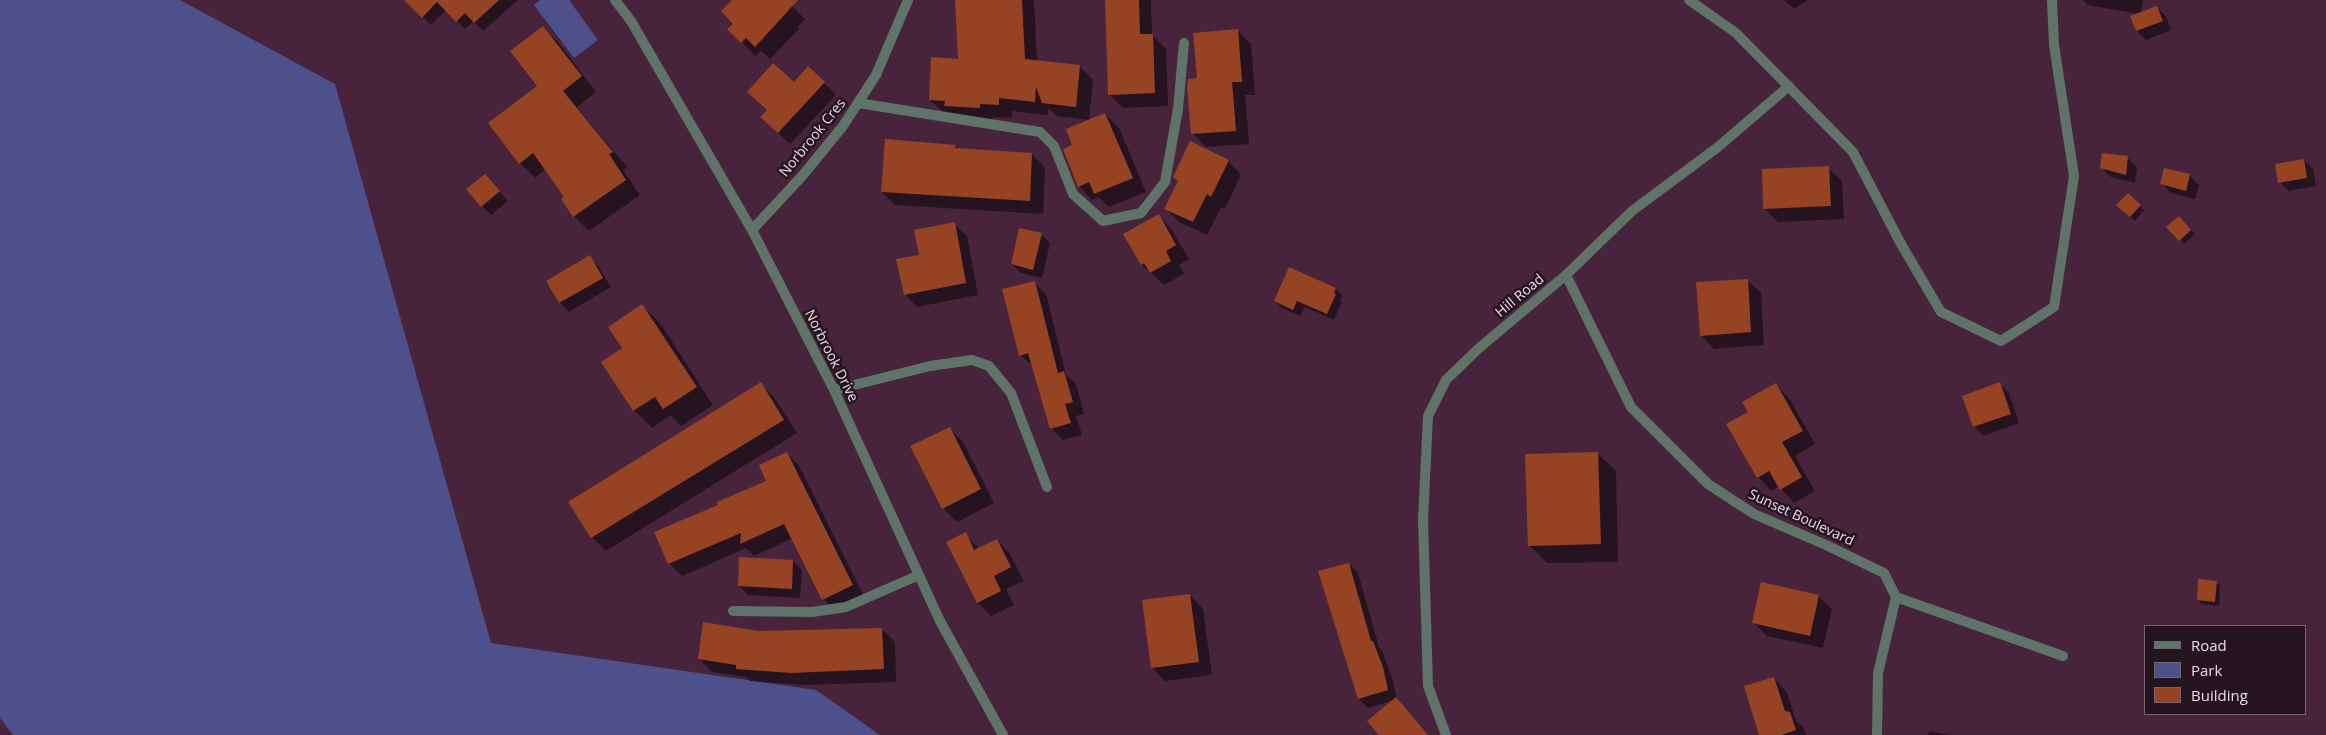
<!DOCTYPE html>
<style>
body{margin:0}
#map{position:relative;width:2326px;height:735px;overflow:hidden;background:#47243c;font-family:"Open Sans",sans-serif}
canvas{display:block}
.legend{position:absolute;left:2144px;top:625px;width:162px;height:90px;box-sizing:border-box;background:#24141e;border:1px solid #76636e;margin:0;padding:6px 9px;list-style:none;font-size:15px;color:#f0d9e7}
.legend li{display:flex;align-items:center;gap:10px;height:25px}
.legend b{width:25px;border:1px solid #76636e}
</style>
<div id="map">
<canvas width="2326" height="735"></canvas>
<ul class="legend">
<li><b style="height:6px;background:#607368"></b>Road</li>
<li><b style="height:14px;background:#4e508c"></b>Park</li>
<li><b style="height:14px;background:#964324"></b>Building</li>
</ul>
</div>
<script>
const ctx = document.querySelector('canvas').getContext('2d');
ctx.lineJoin = 'round';
function paint(path, color) { ctx.fillStyle = color; ctx.fill(path, 'evenodd'); }
const toPath = rows => new Path2D(rows.map(r => 'M' + r).join(''));
function strokePath(path, color, width, dash) { ctx.strokeStyle = color; ctx.lineWidth = width; ctx.lineCap = dash ? 'butt' : 'round'; ctx.setLineDash(dash || []); ctx.stroke(path); }
function drawText(font, color, halo, rows, align = 'center') {
  ctx.font = font + ' "Open Sans",sans-serif'; ctx.lineWidth = 5; ctx.setLineDash([]); ctx.textBaseline = 'middle'; ctx.strokeStyle = halo; ctx.fillStyle = color; for (const [text, x, y, turn = 0] of rows) {
    ctx.save(); ctx.translate(x, y); ctx.rotate((+turn || 0) * Math.PI / 180); ctx.textAlign = isNaN(turn) ? turn : align; if (halo) ctx.strokeText(text, 0, 0); ctx.fillText(text, 0, 0); ctx.restore();
  }
}
paint(toPath([
 [0,0,180,0,335,84,491,643,816,690,880,735,13,735,0,718],
 [540,0,569,0,598,40,574,58,534,5]
]), '#4e508c');
paint(toPath([
 [411,0,518,0,483,31,474,21,465,29,446,10,431,25,408,3],
 [733,0,786,0,805,19,797,27,799,29,770,59,761,51,755,56,742,42,735,24],
 [957,0,1034,0,1037,61,1079,66,1093,80,1089,120,1057,116,1048,108,1048,115,1012,111,1012,118,993,117,993,121,944,113,930,100,959,60],
 [1106,0,1151,0,1152,35,1166,49,1168,106,1123,108,1109,94],
 [1784,0,1808,0,1794,9],
 [2083,0,2143,0,2141,13,2157,7,2166,16,2171,30,2146,40,2137,31,2139,14,2088,5],
 [543,28,558,42,596,92,577,107,627,167,623,170,640,195,589,231,574,216,566,197,546,169,535,178,520,163,538,86],
 [1237,30,1251,44,1255,95,1245,95,1249,144,1206,147,1192,133,1198,80],
 [794,83,824,83,836,95,790,144,774,129],
 [1105,114,1119,128,1146,192,1109,207,1099,197,1092,200,1079,186,1074,146],
 [955,146,959,150,1032,154,1045,168,1043,214,895,205,882,192],
 [2128,158,2137,167,2135,183,2111,177,2102,168],
 [2304,160,2313,169,2316,186,2289,191,2280,182],
 [1228,161,1241,174,1225,209,1221,207,1207,235,1179,222,1166,208],
 [1828,168,1842,181,1844,219,1778,222,1764,208],
 [2190,176,2199,185,2195,199,2171,193,2162,184],
 [493,184,508,201,491,215,482,206],
 [2128,194,2144,210,2135,221,2118,205],
 [1159,216,1172,230,1189,259,1179,265,1184,274,1164,285,1142,265,1125,235],
 [2179,218,2195,234,2184,244,2168,227],
 [954,224,967,236,978,295,917,307,905,294,920,256],
 [1041,234,1050,243,1042,278,1021,273,1012,264],
 [589,257,598,266,611,287,569,312,560,303,548,282],
 [1747,280,1761,293,1764,345,1714,349,1701,335],
 [1035,283,1046,294,1066,375,1076,384,1084,414,1076,416,1082,435,1063,440,1051,428,1033,366,1020,355],
 [1336,289,1343,296,1340,300,1342,302,1334,320,1305,307,1300,316,1282,308,1275,301],
 [642,306,660,323,713,405,681,426,671,415,652,428,634,410,602,362,623,348],
 [760,384,774,397,797,433,606,551,592,537,570,502],
 [1775,384,1789,398,1815,444,1795,456,1815,491,1794,503,1779,486,1771,491,1758,477,1750,412],
 [2000,384,2009,393,2019,423,1983,436,1974,426],
 [949,428,963,442,994,503,957,522,943,508],
 [787,453,799,466,865,598,836,612,823,599,793,538,754,556,746,548,682,576,669,563,720,506,768,481],
 [1598,454,1616,471,1618,562,1547,563,1529,545],
 [965,534,980,549,997,540,1010,554,1024,581,1006,589,1014,605,991,616,978,603],
 [793,561,802,570,800,598,748,595,739,586],
 [1349,564,1358,573,1379,647,1382,651,1392,677,1397,700,1428,735,1381,735,1394,700,1368,708,1359,699],
 [2216,582,2220,586,2219,606,2202,604,2198,600],
 [1190,595,1203,609,1212,675,1165,681,1152,667],
 [1818,596,1832,609,1823,648,1767,636,1753,622],
 [882,629,895,642,896,682,804,685,750,681,746,677,712,672,699,659,759,632],
 [1774,678,1787,692,1796,721,1803,727,1806,735,1761,735],
 [1929,731,1950,735,1928,735]
]), '#0007');
paint(toPath([
 [404,0,499,0,474,23,465,13,456,22,437,2,422,18],
 [732,0,798,0,755,47,746,38,741,43,727,29,733,24,721,11],
 [955,0,1022,0,1025,59,1080,65,1076,107,1042,103,1036,87,1035,102,999,98,999,105,980,104,980,108,944,106,945,101,929,100,931,57,958,59],
 [1105,0,1139,0,1140,34,1153,34,1155,93,1108,95],
 [2157,6,2163,21,2136,31,2130,16],
 [543,26,582,76,563,91,613,152,609,154,626,180,573,217,561,199,564,197,533,153,519,164,488,123,537,86,510,51],
 [1238,29,1242,82,1232,82,1236,131,1191,134,1187,86,1188,79,1197,78,1193,33],
 [773,63,794,82,808,66,825,82,778,133,760,117,767,110,747,92],
 [1105,113,1133,178,1094,194,1089,182,1078,187,1063,149,1072,145,1066,129],
 [885,139,956,145,955,148,1032,153,1030,201,881,192],
 [1190,141,1229,160,1211,197,1207,194,1193,222,1164,209,1178,181,1173,177],
 [2102,153,2128,156,2126,175,2100,168],
 [2304,159,2307,178,2278,183,2275,164],
 [1829,166,1831,206,1763,209,1762,169],
 [2164,168,2190,174,2186,191,2160,184],
 [485,174,500,191,481,207,466,189],
 [2128,193,2141,205,2130,217,2116,205],
 [1159,214,1176,245,1166,251,1171,261,1150,273,1144,263,1141,265,1123,234],
 [2179,216,2191,230,2179,241,2166,227],
 [955,222,966,283,904,295,896,259,919,255,914,230],
 [1019,228,1042,233,1033,270,1011,264],
 [590,255,603,278,559,303,546,281],
 [1289,267,1336,288,1334,293,1336,294,1327,314,1297,301,1293,310,1274,301],
 [1748,279,1751,332,1700,336,1696,282],
 [1035,281,1058,373,1064,371,1073,402,1065,404,1071,423,1050,429,1028,353,1019,356,1002,289],
 [642,304,697,387,663,409,655,397,633,411,601,362,622,348,608,327],
 [761,382,784,420,591,538,568,502],
 [2000,382,2011,414,1973,427,1962,396],
 [1776,383,1803,431,1782,442,1802,477,1780,490,1769,471,1757,478,1726,424,1748,412,1742,402],
 [950,427,981,489,942,509,910,446],
 [787,452,853,585,822,600,784,524,740,544,741,533,668,564,654,532,718,505,717,502,766,481,759,465],
 [1598,452,1601,544,1528,546,1525,454],
 [966,532,974,550,997,539,1011,567,994,576,1001,591,977,603,946,542],
 [739,557,793,560,792,589,738,586],
 [1349,563,1371,641,1373,641,1383,667,1388,690,1358,699,1318,571],
 [2198,579,2217,581,2215,602,2197,600],
 [1761,582,1819,595,1810,636,1752,623],
 [1190,594,1199,662,1151,668,1142,600],
 [703,622,759,631,882,628,884,669,791,673,736,669,736,665,698,659],
 [1774,677,1785,711,1790,712,1796,730,1781,735,1759,735,1744,686],
 [1396,697,1428,735,1379,735,1367,721]
]), '#964324');
strokePath(toPath([
 [615,0,631,21,752,230,834,390,940,621,1003,735],
 [1689,0,1736,33,1853,152,1901,244,1941,312,2001,341,2054,307,2074,176,2054,45,2052,0],
 [858,103,1040,132,1054,146,1073,194,1103,221,1141,213,1165,182,1178,109,1184,43],
 [752,230,803,175,843,126,876,75,908,0],
 [1566,275,1631,407,1708,484,1754,514,1826,545,1884,573,1896,597,1878,673,1877,735],
 [834,390,930,366,972,360,989,366,1011,393,1047,487],
 [1896,597,2063,656],
 [733,611,812,612,846,607,919,575],
 [1446,735,1428,686,1423,520,1428,416,1446,380,1478,349,1566,275,1632,211,1718,147,1789,86]
]), '#607368', 10);
drawText('14px', '#f0d9e7', '#24141e', [
 ["Norbrook Cres",813,138,-51],
 ["Hill Road",1520,296,-40],
 ["Norbrook Drive",831,356,63],
 ["Sunset Boulevard",1801,518,25]
]);
</script>
